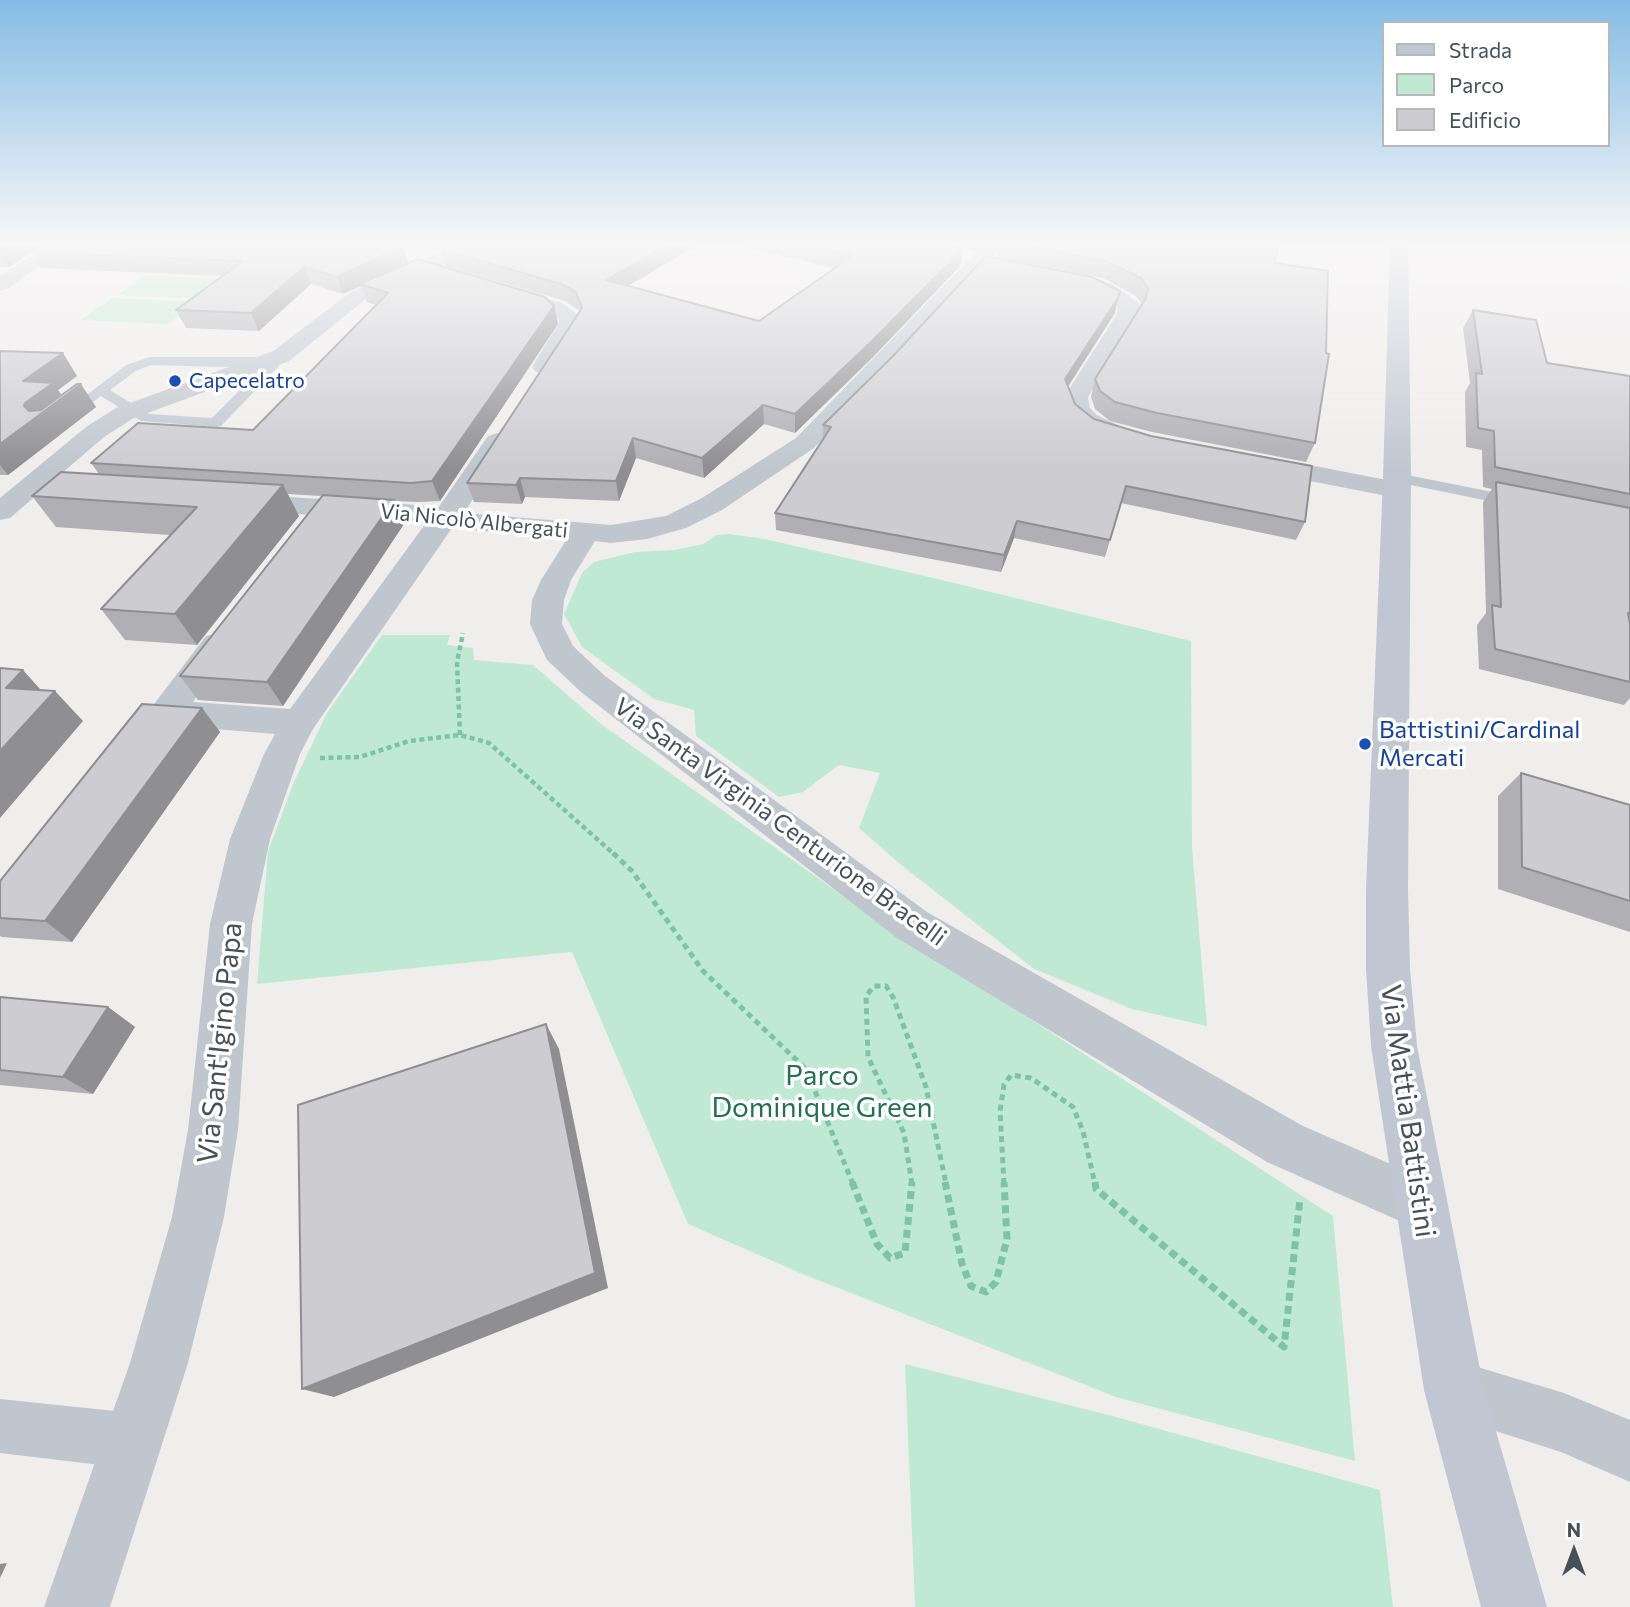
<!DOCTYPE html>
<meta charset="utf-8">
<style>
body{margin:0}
#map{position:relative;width:1630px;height:1607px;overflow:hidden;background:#f0eeed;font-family:Commissioner,sans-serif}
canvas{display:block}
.legend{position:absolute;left:1382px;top:21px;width:228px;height:126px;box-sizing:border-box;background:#fff;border:2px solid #b6b9bc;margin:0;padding:9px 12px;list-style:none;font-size:21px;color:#484f58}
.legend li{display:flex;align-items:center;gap:14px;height:35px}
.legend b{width:35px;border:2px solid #b6b9bc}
.north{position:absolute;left:1539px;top:1516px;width:70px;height:70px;-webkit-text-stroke:5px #fff;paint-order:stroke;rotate:0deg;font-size:19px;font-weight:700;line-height:28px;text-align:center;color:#484f58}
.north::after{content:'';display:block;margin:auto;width:24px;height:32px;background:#484f58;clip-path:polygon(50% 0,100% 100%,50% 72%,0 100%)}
</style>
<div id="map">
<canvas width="1630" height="1607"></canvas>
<ul class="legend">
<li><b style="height:9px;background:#c0c7d2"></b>Strada</li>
<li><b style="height:19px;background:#c0e9d4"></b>Parco</li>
<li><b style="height:19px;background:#ccccd1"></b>Edificio</li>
</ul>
<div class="north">N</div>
</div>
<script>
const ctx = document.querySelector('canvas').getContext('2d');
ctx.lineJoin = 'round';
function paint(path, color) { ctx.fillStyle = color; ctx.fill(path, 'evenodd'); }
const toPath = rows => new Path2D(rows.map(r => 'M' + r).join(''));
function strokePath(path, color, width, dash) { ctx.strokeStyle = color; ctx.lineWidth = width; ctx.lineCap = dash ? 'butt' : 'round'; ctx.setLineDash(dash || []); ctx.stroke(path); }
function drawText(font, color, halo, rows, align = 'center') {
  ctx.font = font + ' Commissioner,sans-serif'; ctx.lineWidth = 7; ctx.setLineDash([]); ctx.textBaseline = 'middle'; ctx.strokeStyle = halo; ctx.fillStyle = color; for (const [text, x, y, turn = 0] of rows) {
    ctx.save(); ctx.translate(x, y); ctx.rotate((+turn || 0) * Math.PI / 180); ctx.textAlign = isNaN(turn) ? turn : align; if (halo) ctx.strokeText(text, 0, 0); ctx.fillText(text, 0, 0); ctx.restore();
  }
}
paint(toPath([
 [146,275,227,279,201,299,117,295],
 [112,298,196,302,168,324,80,320],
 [729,534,765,539,946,581,1191,641,1192,847,1207,1026,1132,1009,1034,969,900,864,859,828,880,773,839,765,803,792,779,797,696,736,694,710,654,699,582,647,564,614,582,573,594,562,635,552,675,550,703,544,717,535],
 [382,635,450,635,447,645,473,648,474,660,533,665,601,724,863,910,1333,1216,1355,1461,1116,1397,800,1273,688,1224,572,952,257,984,268,851,294,782,327,713],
 [905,1364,1105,1414,1380,1490,1393,1607,915,1607]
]), '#c0e9d4');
strokePath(toPath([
 [460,735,457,662,463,633],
 [320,758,360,757,409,741,460,735,489,743,615,855]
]), '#7cc3a8', 4.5, [5, 3.5]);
strokePath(toPath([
 [613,853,632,871,703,971,806,1069,853,1184],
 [912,1184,904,1133,868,1057,866,996,874,986,886,986,893,997,926,1087,946,1184],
 [1004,1184,1000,1111,1004,1085,1011,1075,1031,1078,1073,1107,1083,1131,1095,1184]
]), '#7cc3a8', 5, [6, 4.5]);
strokePath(toPath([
 [852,1182,877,1244,890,1258,905,1253,912,1182],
 [945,1182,962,1264,971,1286,986,1292,996,1282,1007,1239,1004,1182],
 [1095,1182,1096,1189,1284,1347,1300,1199]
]), '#7cc3a8', 7, [8, 5]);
paint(toPath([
 [150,357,270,357,275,358,279,366,221,426,216,427,141,421,101,396,71,419,66,420,59,416,126,365,150,357],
 [151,365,224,367,265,365,212,418,149,414,110,390,136,371,151,365],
 [1397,473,1518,497,1526,502,1518,507,1391,481,1389,478,1391,475,1397,473]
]), '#c0c6ce');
paint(toPath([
 [0,1399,134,1413,154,1421,162,1441,154,1461,134,1469,0,1453,0,1399]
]), '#c0c6ce');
paint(toPath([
 [984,244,1004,244,814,448,722,510,686,528,647,539,611,543,595,541,571,580,564,600,562,624,573,646,605,676,927,912,1303,1126,1439,1185,1446,1204,1439,1223,1420,1230,1267,1162,897,938,581,692,547,660,530,624,532,600,541,580,567,539,452,528,313,729,300,754,270,839,252,924,238,1130,224,1217,188,1363,110,1607,44,1607,130,1363,172,1217,188,1130,210,924,230,839,264,754,275,734,166,725,154,721,148,712,206,636,218,633,230,636,234,644,193,702,290,709,426,523,240,510,230,508,226,502,230,496,240,494,418,505,438,508,488,436,497,433,506,436,510,441,464,513,611,525,666,516,702,498,796,438,984,244],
 [1070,274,1112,284,1140,304,1139,314,1088,397,1090,408,1097,415,1126,429,1130,434,1126,439,1117,442,1108,439,1079,425,1066,410,1064,397,1117,314,1118,306,1098,293,1063,284,1060,280,1063,276,1070,274],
 [505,286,564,304,583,319,552,372,536,372,532,367,560,321,550,312,498,296,495,292,498,288,505,286],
 [1258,455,1397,482,1407,484,1411,490,1407,496,1397,498,1249,469,1245,463,1249,457,1258,455],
 [1454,1360,1564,1393,1630,1420,1630,1482,1561,1452,1433,1411,1424,1390,1433,1369,1454,1360]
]), '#c0c6ce');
paint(toPath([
 [49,244,71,244,7,289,0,291,0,276,49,244],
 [456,244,481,244,479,248,365,300,289,361,134,418,104,437,10,518,0,520,0,498,86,427,116,408,273,351,351,292,456,244]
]), '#c0c6ce');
paint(toPath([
 [1390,244,1408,244,1411,478,1408,889,1410,969,1417,1046,1484,1390,1547,1607,1481,1607,1424,1390,1371,1046,1366,969,1366,889,1383,478,1390,244]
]), '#c0c7d2');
paint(toPath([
 [0,244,449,244,440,248,403,246,408,263,554,306,558,324,440,501,418,502,395,501,404,524,283,706,198,700,180,676,321,496,288,494,299,516,197,645,125,640,101,609,170,535,56,527,32,496,99,474,91,463,253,430,376,305,367,302,361,286,343,294,311,284,259,331,186,328,176,310,221,276,41,268,31,253,9,267,0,267],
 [452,244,699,244,628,286,759,321,834,268,734,244,946,244,963,249,961,265,872,358,795,433,764,424,704,478,636,458,619,501,525,497,522,504,474,502,467,483,580,311,565,301,446,266,441,249],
 [947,244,981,244,974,251],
 [999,244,1278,244,1275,263,1315,443,1306,462,1152,432,1110,421,1095,409,1091,397,1095,379,1142,304,1136,296,1103,278,997,257],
 [1473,310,1547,363,1630,376,1630,698,1624,705,1479,669,1477,625,1486,613,1483,502,1492,489,1483,487,1482,450,1466,447,1465,392,1470,383,1463,328],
 [1115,313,1068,386,1075,404,1094,419,1305,522,1296,540,1121,503,1105,557,1014,538,1001,572,776,530,775,513,823,438,823,425],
 [0,351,77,376,58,390,61,395,96,407,8,475,0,475],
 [202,708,220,732,72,942,2,937,0,936,0,881],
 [1521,773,1630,805,1630,932,1498,889,1498,796],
 [0,997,108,1007,135,1027,93,1094,0,1085]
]), '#afafb4');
paint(toPath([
 [8,244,44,244,9,267,0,253,0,249],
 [438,244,449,244,440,248],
 [669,244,699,244,609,297,606,280],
 [975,244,981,244,974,251],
 [403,246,408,263,360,284,361,286,343,294,337,277],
 [963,249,961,265,872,358,795,433,795,414],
 [304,267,311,284,259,331,251,313],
 [1118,298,1115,313,1062,396,1065,379],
 [554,306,558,324,440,501,432,481],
 [63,353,77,376,58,390,63,397,81,384,96,407,8,475,0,465,0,444,24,406,23,381],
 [763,405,764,424,704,478,702,458],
 [633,438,636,458,619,501,616,481],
 [520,478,525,497,522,504,516,485],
 [283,485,299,516,197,645,175,614],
 [394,500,404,524,283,706,267,682],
 [1017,521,1014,538,1001,572,1004,555],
 [23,670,48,698,55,691,83,721,0,818,0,751,6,688],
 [202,708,220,732,72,942,45,921],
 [108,1007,135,1027,93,1094,63,1077],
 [546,1024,559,1049,608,1288,334,1397,302,1389],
 [7,1563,0,1578,0,1564]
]), '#8f8f92');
const building = toPath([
 [0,244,8,244,0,249,0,244],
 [41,244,354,244,403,246,337,277,304,267,251,313,176,310,243,261,30,252,41,244],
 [452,244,669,244,606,280,759,321,852,256,803,244,946,244,963,249,873,340,795,414,763,405,702,458,633,438,616,481,520,478,516,485,467,483,582,308,576,292,561,284,441,249,452,244],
 [1018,244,1278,244,1275,263,1328,271,1326,353,1329,354,1315,443,1157,413,1115,402,1100,391,1095,379,1146,298,1148,288,1141,278,1106,261,1018,244],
 [986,256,1092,277,1120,291,1118,298,1065,379,1075,404,1094,419,1151,436,1312,466,1305,522,1126,486,1110,540,1017,521,1004,555,775,513,831,427,823,425,893,356,986,256],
 [418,259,545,297,554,306,432,481,411,483,91,463,138,423,253,430,388,293,360,284,418,259],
 [1473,310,1536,320,1547,363,1630,376,1630,494,1495,467,1494,431,1478,428,1476,373,1482,374,1473,310],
 [0,351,63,353,23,381,53,383,25,403,24,406,29,411,41,410,77,384,81,384,0,444,0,351],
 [61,472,283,485,175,614,101,609,197,507,32,496,61,472],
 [1496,482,1630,508,1630,613,1628,613,1630,624,1630,682,1495,649,1492,605,1501,607,1496,482],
 [323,495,394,500,267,682,180,676,323,495],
 [0,668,23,670,6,688,55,691,0,751,0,668],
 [142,704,202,708,45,921,0,918,0,881,142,704],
 [1521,773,1630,805,1630,901,1522,867,1521,773],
 [0,997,108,1007,63,1077,0,1070,0,997],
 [546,1024,595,1273,302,1389,298,1105,546,1024]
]);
paint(building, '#ccccd1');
strokePath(building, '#8f8f92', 2);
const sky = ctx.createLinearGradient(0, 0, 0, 469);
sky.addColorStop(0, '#85bce5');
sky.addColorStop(0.52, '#f8f7f7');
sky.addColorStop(1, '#f8f7f700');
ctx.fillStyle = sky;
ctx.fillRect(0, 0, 1630, 469);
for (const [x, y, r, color] of [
 [175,381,7,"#1a4fb4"],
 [1365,744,7,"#1a4fb4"]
]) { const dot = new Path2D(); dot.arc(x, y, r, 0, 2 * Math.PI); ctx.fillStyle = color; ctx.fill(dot); strokePath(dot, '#fff', 2.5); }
drawText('21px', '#164399', '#fff', [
 ["Capecelatro",189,381]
], 'left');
drawText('21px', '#484f58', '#fff', [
 ["Via Nicolò Albergati",474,521,6]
]);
drawText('24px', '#164399', '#fff', [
 ["Battistini/Cardinal",1379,730],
 ["Mercati",1379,758]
], 'left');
drawText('24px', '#484f58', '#fff', [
 ["Via Santa Virginia Centurione Bracelli",780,822,36]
]);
drawText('28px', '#484f58', '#fff', [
 ["Via Sant'Igino Papa",220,1043,-84],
 ["Via Mattia Battistini",1408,1111,82]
]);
drawText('28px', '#217152', '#fff', [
 ["Parco",822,1076],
 ["Dominique Green",822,1108]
]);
</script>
